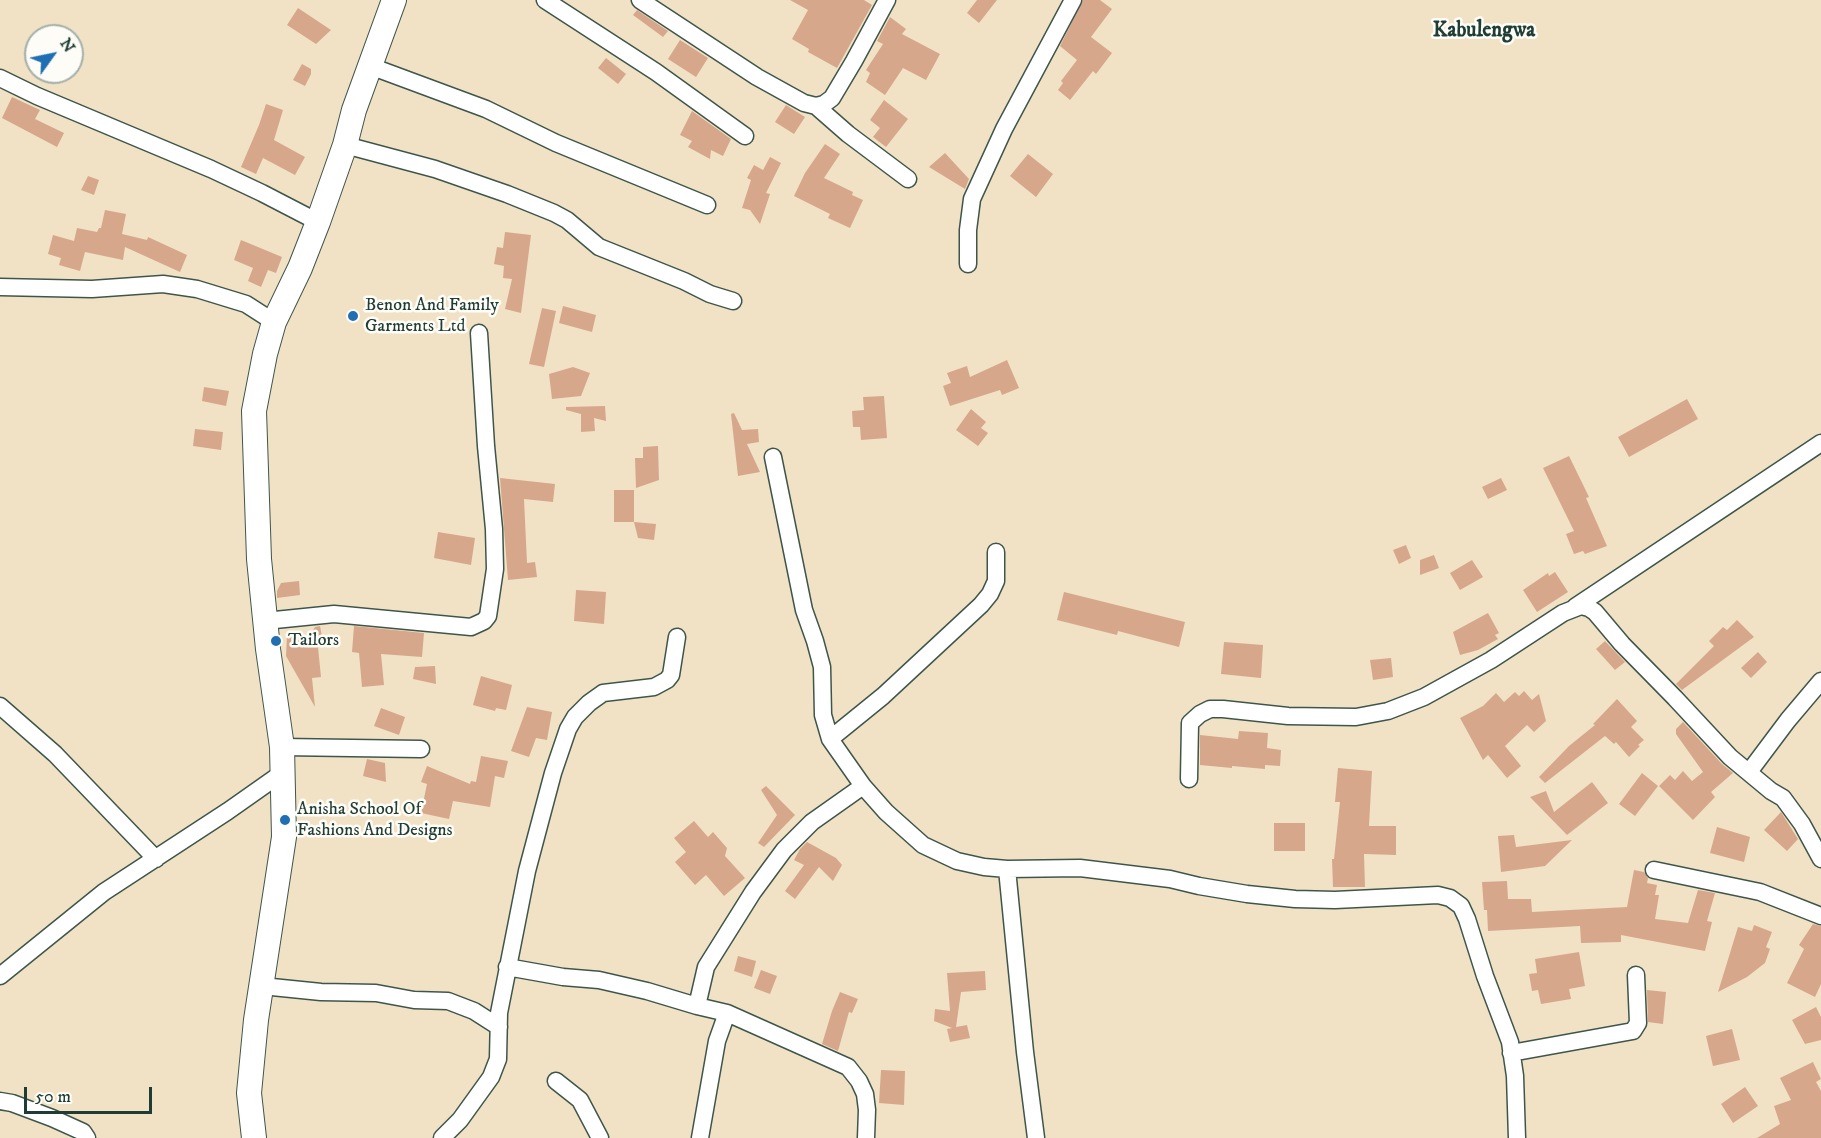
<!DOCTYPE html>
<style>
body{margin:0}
#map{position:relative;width:1821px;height:1138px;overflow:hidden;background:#f1e2c5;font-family:"IM FELL DW Pica",serif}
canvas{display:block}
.north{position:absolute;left:24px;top:24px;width:60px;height:60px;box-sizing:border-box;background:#fdfcf7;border:2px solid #a4b0a9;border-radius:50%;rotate:57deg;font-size:16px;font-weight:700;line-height:24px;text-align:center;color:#1f3d34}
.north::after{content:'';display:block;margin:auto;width:21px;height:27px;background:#1f6fb2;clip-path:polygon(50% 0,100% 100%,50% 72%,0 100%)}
.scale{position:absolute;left:24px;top:1087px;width:128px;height:27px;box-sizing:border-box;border:3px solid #1f3d34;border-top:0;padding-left:8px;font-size:18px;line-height:21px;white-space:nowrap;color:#1f3d34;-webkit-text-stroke:4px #fdfcf7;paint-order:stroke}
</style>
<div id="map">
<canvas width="1821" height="1138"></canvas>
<div class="north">N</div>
<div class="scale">50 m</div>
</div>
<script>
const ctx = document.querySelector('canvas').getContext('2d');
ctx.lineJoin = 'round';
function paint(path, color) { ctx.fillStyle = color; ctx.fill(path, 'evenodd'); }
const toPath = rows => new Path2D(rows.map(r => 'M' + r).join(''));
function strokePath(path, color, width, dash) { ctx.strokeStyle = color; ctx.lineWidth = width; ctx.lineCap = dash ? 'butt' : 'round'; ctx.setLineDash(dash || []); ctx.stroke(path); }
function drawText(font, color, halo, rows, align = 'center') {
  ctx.font = font + ' "IM FELL DW Pica",serif'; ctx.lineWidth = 5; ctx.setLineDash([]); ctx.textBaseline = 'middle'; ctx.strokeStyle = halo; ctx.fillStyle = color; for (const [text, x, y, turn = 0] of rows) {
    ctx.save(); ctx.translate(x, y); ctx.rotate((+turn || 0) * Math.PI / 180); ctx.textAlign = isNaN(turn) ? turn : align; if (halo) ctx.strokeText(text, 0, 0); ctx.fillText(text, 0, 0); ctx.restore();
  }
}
paint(toPath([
 [790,0,864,0,872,5,837,68,808,52,809,49,792,39,808,10],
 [977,0,997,0,979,23,967,13],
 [1083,0,1100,0,1112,9,1091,37,1112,53,1096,74,1093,71,1070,100,1058,90,1063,83,1061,81,1077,60,1060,46],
 [298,8,331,30,316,44,287,25],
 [637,10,668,31,663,37,633,15],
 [890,17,906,29,902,34,940,54,926,80,903,68,885,95,866,82,870,73,866,70,883,44,877,41],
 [680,40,708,58,696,77,668,59],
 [606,58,626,74,618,84,598,68],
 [302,64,311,69,311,74,305,86,293,80],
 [12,97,40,110,35,119,64,133,57,147,2,118],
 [884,100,908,119,886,147,873,137,880,128,870,120],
 [266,104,283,110,274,140,305,157,295,175,263,158,256,174,241,167,259,125],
 [786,105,805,117,794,134,775,122],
 [692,111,731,139,723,156,711,150,710,159,688,147,692,141,680,135],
 [825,144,840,154,824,178,853,192,852,195,863,200,850,228,828,218,830,214,794,196,805,173],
 [945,153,969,179,965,189,929,167],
 [1028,154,1053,174,1036,197,1010,176],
 [770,157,781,163,766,193,770,194,760,224,750,210,742,208,751,180,747,178,754,165,763,170],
 [88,176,99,180,94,195,81,190],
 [105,210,126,214,122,234,147,240,148,237,187,255,180,272,125,247,123,260,85,252,80,271,59,265,61,258,48,254,53,235,74,241,77,228,97,232,99,228,101,228],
 [505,232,531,235,521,313,505,309,512,279,503,278,504,266,494,264,497,247,503,248],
 [241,240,282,257,276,273,268,270,261,287,248,281,253,268,234,260],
 [563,306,596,315,592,332,559,323],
 [542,308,556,311,544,367,529,364],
 [1007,360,1019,388,1002,395,1000,390,950,406,943,386,951,383,947,373,967,366,970,377],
 [573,367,590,373,581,396,552,399,549,374],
 [204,387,229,391,226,406,202,401],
 [884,396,887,438,861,440,860,427,853,427,852,411,864,410,863,397],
 [1687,399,1698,419,1629,457,1618,437],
 [605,406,606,421,594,418,595,431,581,432,581,414,566,410,566,407],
 [971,409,986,422,981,428,988,433,978,446,956,430],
 [734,413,742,430,758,429,759,442,747,444,760,472,738,476,731,414],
 [195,429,223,432,221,450,193,446],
 [658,446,659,480,636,488,635,458,643,458,643,447],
 [1569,456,1589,497,1586,498,1607,546,1585,554,1583,551,1574,554,1566,534,1574,531,1543,468],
 [500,478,555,484,553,502,524,499,527,563,535,562,537,577,508,580],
 [1501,478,1507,490,1488,499,1482,487],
 [614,490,634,490,634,522,614,522],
 [634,522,656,524,654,540,638,538],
 [438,532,475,538,471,565,434,558],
 [1406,545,1411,558,1399,564,1393,550],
 [1434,555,1439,568,1420,575,1420,560],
 [1472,560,1483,577,1460,590,1450,573],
 [1555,572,1568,592,1537,612,1523,590,1548,573,1549,576],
 [299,581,300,595,277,598,277,591,281,583],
 [576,590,606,592,604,624,574,621],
 [1064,592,1185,622,1179,647,1118,631,1117,635,1057,620],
 [1488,613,1499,633,1495,635,1498,639,1478,650,1460,655,1453,632],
 [1737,620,1754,637,1682,690,1676,684,1714,646,1709,641,1723,627,1727,630],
 [320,626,324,647,318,647,321,677,312,678,315,707,286,656,287,635,304,636,305,644,315,627],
 [354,626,424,633,422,657,381,654,384,685,362,687,359,653,352,652],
 [1605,641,1625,662,1615,670,1596,649],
 [1224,642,1263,645,1261,678,1221,674],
 [1758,652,1767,662,1751,678,1741,668],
 [1391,658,1393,677,1373,680,1370,660],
 [435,666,436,684,413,679,415,667],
 [481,676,512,685,506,710,496,708,495,711,473,705],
 [1524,691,1532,700,1539,694,1546,721,1534,732,1527,725,1505,746,1521,766,1507,778,1488,755,1483,760,1460,718,1483,706,1496,693,1504,702,1515,692,1519,696],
 [1617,699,1637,721,1631,727,1644,740,1638,745,1640,746,1629,757,1616,742,1614,744,1605,736,1545,783,1539,777,1569,746,1595,725,1593,724],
 [527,707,552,712,547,740,536,738,529,757,511,751],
 [381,708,405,717,399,735,374,726],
 [1683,722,1722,764,1733,773,1711,792,1715,797,1693,820,1659,786,1670,775,1675,780,1683,771,1692,781,1703,772,1676,734,1676,729],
 [1239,731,1268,733,1267,748,1281,750,1280,766,1265,765,1265,769,1232,766,1232,768,1200,765,1200,735,1238,739],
 [481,756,508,761,504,778,495,776,490,807,453,801,449,819,421,813,427,784,421,782,427,766,470,784,471,781,476,782],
 [367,759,385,763,386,782,363,776],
 [1338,768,1372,771,1369,826,1396,826,1396,855,1364,854,1365,887,1333,887,1332,859,1334,859,1340,802,1335,802],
 [1642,773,1658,786,1635,816,1619,804],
 [1592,782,1608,803,1567,835,1530,797,1546,791,1554,812],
 [766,786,795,815,764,847,758,843,777,815,761,790],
 [1781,812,1798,839,1787,851,1764,830],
 [694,821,708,837,713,832,727,848,725,856,745,878,724,896,706,875,695,885,675,862,686,852,674,838],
 [1274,823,1305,823,1305,851,1274,851],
 [1717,827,1750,837,1744,862,1710,853],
 [1514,835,1516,847,1572,840,1545,866,1501,872,1498,836],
 [807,842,836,858,842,865,833,881,819,867,795,899,785,891,804,865,794,860,800,849],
 [1634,870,1644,872,1648,878,1647,883,1657,885,1655,895,1659,895,1655,919,1688,923,1698,890,1715,893,1707,921,1712,922,1705,951,1621,935,1621,942,1581,943,1580,926,1488,931,1487,910,1484,910,1482,882,1507,881,1508,899,1531,899,1532,912,1627,907],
 [1813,924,1821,926,1821,984,1815,997,1787,983,1804,949,1799,945],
 [1754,925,1772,932,1766,947,1770,949,1765,963,1747,977,1718,992,1738,927,1752,931],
 [1579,952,1585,986,1569,989,1571,999,1541,1004,1538,990,1532,991,1529,974,1537,973,1535,959],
 [738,956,756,961,752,977,734,971],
 [761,970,777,976,770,994,754,988],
 [985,971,986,990,961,992,956,1027,967,1025,970,1038,950,1042,947,1029,952,1028,934,1021,935,1009,950,1011,947,973],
 [1647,990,1666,992,1663,1024,1648,1022],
 [840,992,858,999,852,1013,849,1012,838,1051,822,1044,832,1011],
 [1816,1007,1821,1017,1821,1040,1805,1044,1792,1020],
 [1732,1029,1740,1060,1713,1066,1706,1036],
 [1813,1062,1821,1079,1816,1082,1821,1091,1821,1138,1757,1138,1780,1124,1774,1106,1791,1100,1780,1078],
 [881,1070,905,1071,904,1105,879,1103],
 [1745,1087,1758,1106,1733,1123,1721,1104]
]), '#d7a78b');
const street = toPath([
 [545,0,656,72,745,136],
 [640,0,757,77,804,103,816,106,824,104,832,98,854,61,887,0],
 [370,66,486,109,556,143,707,205],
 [0,78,37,96,211,169,262,193,318,222],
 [816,106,848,134,908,179],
 [345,145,435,169,507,194,554,213,567,220,599,247,684,281,710,294,733,301],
 [968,264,968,230,972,199,1004,129,1073,0],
 [0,287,92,289,163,284,197,289,246,304,274,322],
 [773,457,804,610,815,641,822,667,823,715,830,739,863,786,886,812,923,845,957,861,984,867,1007,869,1080,868,1170,879,1199,886,1247,894,1295,899,1335,900,1438,895,1450,898,1461,906,1467,919,1485,976,1510,1042,1515,1076,1517,1138],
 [1575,607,1821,443],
 [265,621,334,614,471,627,484,621,488,616,495,569,494,529,486,446,479,333],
 [0,706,55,754,156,859],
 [830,739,883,696,981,605,990,594,996,581,996,552],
 [282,747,421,749],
 [1749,772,1788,720,1821,681],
 [1189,779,1190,723,1200,714,1210,709,1223,709,1288,716,1356,717,1388,711,1424,697,1491,660,1563,613,1581,606,1589,608,1595,612,1622,644,1675,698,1730,757,1771,791,1783,798,1802,824,1821,859],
 [1007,869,1025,1052,1036,1138],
 [1654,870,1760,892,1821,916],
 [507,967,563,977,599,980,647,991,697,1006,727,1013,848,1067,859,1081,865,1094,867,1110,866,1138],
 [0,976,104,892,228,811,282,773],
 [262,986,321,992,376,993,414,1000,448,1001,474,1011,499,1027],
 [697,1006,706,967,753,892,784,850,812,822,863,786],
 [1511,1053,1633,1031,1638,1023,1636,975],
 [556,1081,580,1100,600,1138],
 [0,1101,12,1103,52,1118,83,1132,87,1138],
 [442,1138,460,1120,491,1077,498,1059,499,1013,527,871,553,773,568,729,575,717,589,703,603,693,654,687,667,680,671,675,677,637],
 [700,1138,717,1041,727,1013]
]);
const secondary = toPath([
 [254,1138,249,1093,256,1020,284,837,282,747,268,649,259,559,254,411,265,354,274,322,300,268,318,222,345,145,354,110,394,0]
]);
strokePath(street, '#3e564a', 19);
strokePath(secondary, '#3e564a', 26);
strokePath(street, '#fff', 16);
strokePath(secondary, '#fff', 24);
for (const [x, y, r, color] of [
 [353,316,6,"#1f6fb2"],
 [276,641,6,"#1f6fb2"],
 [285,820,6,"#1f6fb2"]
]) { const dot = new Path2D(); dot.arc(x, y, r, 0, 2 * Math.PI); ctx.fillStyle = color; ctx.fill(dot); strokePath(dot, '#fdfcf7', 2); }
drawText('18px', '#1f3d34', '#fdfcf7', [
 ["Benon And Family",365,306],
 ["Garments Ltd",365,327],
 ["Tailors",288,641],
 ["Anisha School Of",297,810],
 ["Fashions And Designs",297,831]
], 'left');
drawText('bold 21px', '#1f3d34', '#fdfcf7', [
 ["Kabulengwa",1484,32]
]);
</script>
